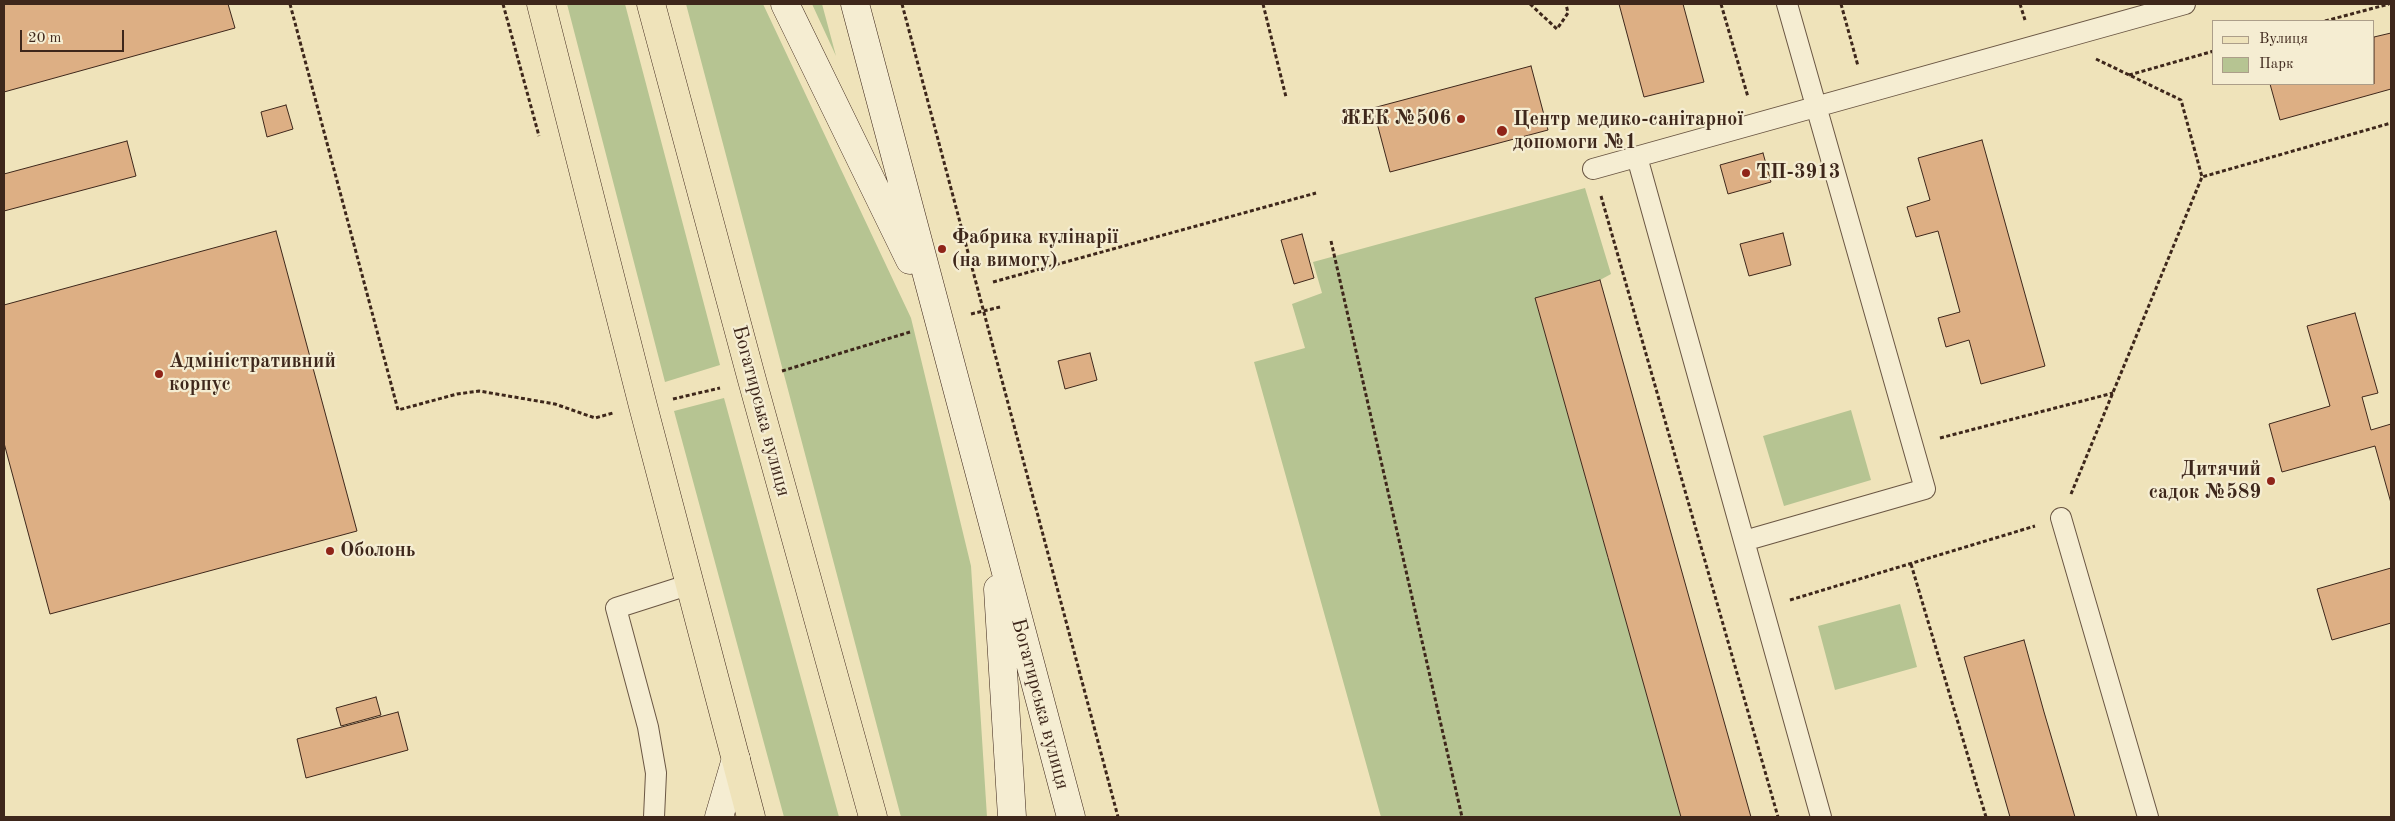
<!DOCTYPE html>
<meta charset="utf-8">
<style>
body{margin:0}
#map{position:relative;width:2395px;height:821px;overflow:hidden;background:#efe3ba;font-family:"Old Standard TT",serif}
canvas{display:block}
.frame{position:absolute;inset:0;border:5px solid #3e271b;pointer-events:none}
.legend{position:absolute;left:2212px;top:20px;width:162px;height:65px;box-sizing:border-box;background:#f5edd2;border:1px solid #ac9e89;margin:0;padding:6px 9px;list-style:none;font-size:15px;color:#3e271b}
.legend li{display:flex;align-items:center;gap:10px;height:25px}
.legend b{width:25px;border:1px solid #ac9e89}
.scale{position:absolute;left:20px;top:30px;width:104px;height:22px;box-sizing:border-box;border:2px solid #3e271b;border-top:0;padding-left:6px;font-size:15px;line-height:18px;white-space:nowrap;color:#3e271b;-webkit-text-stroke:4px #f5edd2;paint-order:stroke}
</style>
<div id="map">
<canvas width="2395" height="821"></canvas>
<div class="frame"></div>
<ul class="legend">
<li><b style="height:6px;background:#efe3ba"></b>Вулиця</li>
<li><b style="height:14px;background:#b6c492"></b>Парк</li>
</ul>
<div class="scale">20 m</div>
</div>
<script>
const ctx = document.querySelector('canvas').getContext('2d');
ctx.lineJoin = 'round';
function paint(path, color) { ctx.fillStyle = color; ctx.fill(path, 'evenodd'); }
const toPath = rows => new Path2D(rows.map(r => 'M' + r).join(''));
function strokePath(path, color, width, dash) { ctx.strokeStyle = color; ctx.lineWidth = width; ctx.lineCap = dash ? 'butt' : 'round'; ctx.setLineDash(dash || []); ctx.stroke(path); }
function drawText(font, color, halo, rows, align = 'center') {
  ctx.font = font + ' "Old Standard TT",serif'; ctx.lineWidth = 4.5; ctx.setLineDash([]); ctx.textBaseline = 'middle'; ctx.strokeStyle = halo; ctx.fillStyle = color; for (const [text, x, y, turn = 0] of rows) {
    ctx.save(); ctx.translate(x, y); ctx.rotate((+turn || 0) * Math.PI / 180); ctx.textAlign = isNaN(turn) ? turn : align; if (halo) ctx.strokeText(text, 0, 0); ctx.fillText(text, 0, 0); ctx.restore();
  }
}
paint(toPath([
 [567,4,625,4,720,365,665,382],
 [686,4,763,4,911,318,971,566,987,817,901,817],
 [812,4,822,4,836,56],
 [1585,188,1611,274,1600,280,1535,298,1681,817,1381,817,1254,362,1305,348,1292,304,1322,293,1313,262],
 [724,398,839,817,784,817,674,411],
 [1851,410,1871,480,1784,506,1763,436],
 [1900,604,1917,667,1835,690,1818,626]
]), '#b6c492');
const building = toPath([
 [4,4,228,4,235,28,4,92,4,4],
 [1619,4,1683,4,1704,82,1644,97,1619,4],
 [2391,33,2391,89,2280,120,2270,84,2374,84,2374,37,2391,33],
 [1531,66,1548,130,1390,172,1373,108,1531,66],
 [286,105,293,129,267,137,261,112,286,105],
 [1982,140,2045,366,1981,384,1969,340,1946,347,1938,318,1960,312,1938,231,1916,237,1907,207,1930,200,1918,158,1982,140],
 [127,141,136,176,4,211,4,174,127,141],
 [1763,153,1771,182,1728,194,1720,165,1763,153],
 [276,231,357,531,50,614,4,443,4,305,276,231],
 [1783,233,1791,265,1749,276,1740,244,1783,233],
 [1302,234,1314,278,1294,284,1281,240,1302,234],
 [1600,280,1703,647,1751,817,1681,817,1535,298,1600,280],
 [2355,313,2378,393,2362,397,2371,430,2391,424,2391,503,2375,446,2282,472,2269,424,2330,406,2307,326,2355,313],
 [1090,353,1097,380,1065,389,1058,361,1090,353],
 [2391,568,2391,623,2332,640,2317,589,2391,568],
 [2024,640,2044,712,2075,817,2010,817,1964,657,2024,640],
 [376,697,381,715,341,726,336,708,376,697],
 [398,712,408,750,306,778,297,739,398,712]
]);
paint(building, '#ddaf84');
strokePath(building, '#3e271b', 1);
const service = toPath([
 [1637,157,1821,817],
 [1593,169,2185,4],
 [2061,518,2148,817],
 [1744,541,1925,489,1787,4],
 [654,817,656,773,648,727,616,608,691,584]
]);
const secondary = toPath([
 [785,4,910,260],
 [855,4,1071,817],
 [998,589,1012,817],
 [719,817,736,759]
]);
const primary = toPath([
 [541,4,643,406,751,817],
 [651,4,752,380,873,817]
]);
strokePath(service, '#6a5643', 22);
strokePath(secondary, '#3e271b', 29);
strokePath(primary, '#3e271b', 29);
strokePath(toPath([
 [290,4,398,410,457,394,479,391,555,404,595,418,613,413],
 [503,4,539,136],
 [902,4,1118,817],
 [1263,4,1286,97],
 [1530,4,1557,29,1568,13,1566,4],
 [1721,4,1748,97],
 [1841,4,1858,66],
 [2020,4,2025,20],
 [2325,21,2389,4],
 [2096,59,2181,100,2202,177,2391,123],
 [2129,75,2214,51],
 [1601,196,1778,817],
 [1331,241,1462,817],
 [993,282,1316,193],
 [971,314,1000,307],
 [782,371,910,332],
 [673,399,720,388],
 [1940,438,2113,393],
 [2071,494,2202,177],
 [1911,564,1986,817],
 [1790,600,2035,526]
]), '#3e271b', 3, [4, 2.5]);
strokePath(service, '#f5edd2', 20);
strokePath(secondary, '#f5edd2', 28);
strokePath(primary, '#efe3ba', 28);
for (const [x, y, r, color] of [
 [1461,119,5,"#8f2418"],
 [1502,131,6,"#8f2418"],
 [1746,173,5,"#8f2418"],
 [942,249,5,"#8f2418"],
 [159,374,5,"#8f2418"],
 [2271,481,5,"#8f2418"],
 [330,551,5,"#8f2418"]
]) { const dot = new Path2D(); dot.arc(x, y, r, 0, 2 * Math.PI); ctx.fillStyle = color; ctx.fill(dot); strokePath(dot, '#f5edd2', 2); }
drawText('bold 20px', '#3e271b', '#f5edd2', [
 ["ЖЕК №506",1451,119,"right"],
 ["Центр медико-санітарної",1513,120],
 ["допомоги №1",1513,143],
 ["ТП-3913",1756,173],
 ["Фабрика кулінарії",952,238],
 ["(на вимогу)",952,261],
 ["Адміністративний",169,362],
 ["корпус",169,385],
 ["Дитячий",2261,470,"right"],
 ["садок №589",2261,493,"right"],
 ["Оболонь",340,551]
], 'left');
drawText('20px', '#3e271b', '#f5edd2', [
 ["Богатирська вулиця",761,411,75],
 ["Богатирська вулиця",1040,704,75]
]);
</script>
